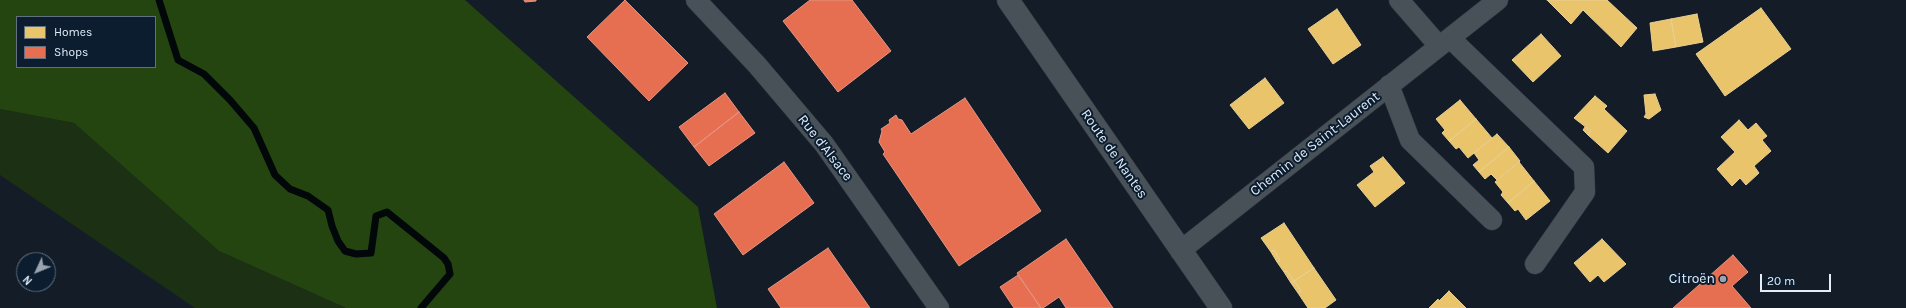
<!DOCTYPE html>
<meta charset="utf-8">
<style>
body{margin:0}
#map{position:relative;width:1906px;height:308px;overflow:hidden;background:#141d27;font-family:Karla,sans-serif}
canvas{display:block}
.legend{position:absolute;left:16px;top:16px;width:140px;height:52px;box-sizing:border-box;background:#0c1d2f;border:1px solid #627080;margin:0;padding:5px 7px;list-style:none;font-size:12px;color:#e2edfa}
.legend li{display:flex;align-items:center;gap:8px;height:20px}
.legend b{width:20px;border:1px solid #627080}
.north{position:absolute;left:16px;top:252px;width:40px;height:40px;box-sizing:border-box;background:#0c1d2f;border:1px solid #627080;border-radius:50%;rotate:226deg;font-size:11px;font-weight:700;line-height:16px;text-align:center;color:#e2edfa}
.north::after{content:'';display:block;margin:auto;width:14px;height:18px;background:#9aa4b0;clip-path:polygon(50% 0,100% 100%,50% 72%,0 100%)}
.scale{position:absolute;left:1760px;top:274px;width:71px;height:18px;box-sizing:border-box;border:2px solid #e2edfa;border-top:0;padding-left:5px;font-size:12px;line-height:14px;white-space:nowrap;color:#e2edfa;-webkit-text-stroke:3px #0c1d2f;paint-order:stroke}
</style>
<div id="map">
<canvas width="1906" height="308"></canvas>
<ul class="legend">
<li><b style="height:11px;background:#e9c46a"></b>Homes</li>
<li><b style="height:11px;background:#e76f51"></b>Shops</li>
</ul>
<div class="north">N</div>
<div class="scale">20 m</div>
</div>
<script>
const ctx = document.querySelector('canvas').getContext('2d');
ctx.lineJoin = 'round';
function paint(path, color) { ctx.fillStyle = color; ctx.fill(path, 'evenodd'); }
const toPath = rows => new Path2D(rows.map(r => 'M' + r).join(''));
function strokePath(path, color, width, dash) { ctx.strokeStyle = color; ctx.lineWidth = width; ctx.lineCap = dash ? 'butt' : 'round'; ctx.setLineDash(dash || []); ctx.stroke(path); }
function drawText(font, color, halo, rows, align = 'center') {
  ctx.font = font + ' Karla,sans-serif'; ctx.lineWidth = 4; ctx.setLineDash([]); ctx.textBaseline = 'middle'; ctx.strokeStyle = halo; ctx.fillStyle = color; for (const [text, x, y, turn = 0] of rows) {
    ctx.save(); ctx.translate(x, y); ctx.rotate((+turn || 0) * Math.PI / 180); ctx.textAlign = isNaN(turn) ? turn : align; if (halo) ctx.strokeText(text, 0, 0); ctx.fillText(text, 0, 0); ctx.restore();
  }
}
paint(toPath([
 [0,109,74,123,219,251,346,308,195,308,0,175]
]), '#1c3013');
paint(toPath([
 [0,0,465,0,698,207,717,308,346,308,219,251,74,123,0,109],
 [17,17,155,17,155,67,17,67]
]), '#24450f');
const homes = toPath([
 [1547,0,1607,0,1637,28,1621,47,1583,10,1571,24,1547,0],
 [1761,8,1791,49,1725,96,1696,54,1761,8],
 [1337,9,1361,45,1333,64,1308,29,1337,9],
 [1697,14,1703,42,1676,47,1671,19,1697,14],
 [1671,19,1676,47,1653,51,1650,23,1671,19],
 [1541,34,1561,56,1533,82,1512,60,1541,34],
 [1265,78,1284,103,1249,129,1230,105,1265,78],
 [1655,94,1661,110,1649,119,1644,117,1646,114,1644,95,1655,94],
 [1595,96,1607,106,1604,109,1627,131,1608,153,1588,135,1591,131,1574,118,1595,96],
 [1460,100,1476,119,1449,141,1442,133,1445,130,1436,119,1460,100],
 [1476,119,1492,138,1468,158,1459,147,1456,149,1449,141,1476,119],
 [1739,120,1748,130,1756,123,1767,136,1762,140,1771,151,1754,166,1759,173,1746,185,1740,178,1732,186,1717,169,1735,152,1721,137,1739,120],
 [1585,127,1591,131,1588,135,1583,130,1585,127],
 [1497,134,1509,147,1479,172,1473,165,1479,160,1474,153,1497,134],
 [1509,147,1520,161,1497,180,1491,174,1485,179,1479,172,1509,147],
 [1383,157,1405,183,1375,207,1357,185,1374,172,1370,166,1383,157],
 [1519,162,1534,181,1508,203,1501,195,1503,192,1495,182,1519,162],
 [1534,181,1550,201,1526,220,1518,209,1515,211,1508,203,1534,181],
 [1284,223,1314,268,1294,281,1287,271,1284,272,1277,262,1280,260,1274,250,1271,252,1261,238,1284,223],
 [1602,239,1626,264,1604,282,1598,275,1590,282,1574,263,1602,239],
 [1274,250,1280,260,1277,262,1271,252,1274,250],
 [1314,268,1336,300,1325,308,1308,308,1298,293,1301,291,1294,281,1314,268],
 [1287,271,1294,281,1291,283,1284,272,1287,271],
 [1294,281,1301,291,1298,293,1291,283,1294,281],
 [1449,291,1466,308,1429,308,1438,299,1439,301,1449,291]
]);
paint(homes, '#e9c46a');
strokePath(homes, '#e7d095', 1);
const shops = toPath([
 [524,0,536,0,536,1,525,2,524,0],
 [625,0,688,63,649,101,587,37,625,0],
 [810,0,852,0,891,51,838,92,783,21,810,0],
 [725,93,739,112,694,147,679,127,725,93],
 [965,98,1041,211,959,266,883,154,885,152,879,142,882,131,881,129,890,123,889,120,896,115,898,119,902,120,911,134,965,98],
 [739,112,755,133,709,166,694,147,739,112],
 [784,162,814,203,743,255,714,214,784,162],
 [1066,239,1113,308,1066,308,1059,297,1043,308,1041,308,1017,273,1066,239],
 [828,248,870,308,781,308,768,289,828,248],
 [1733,255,1748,272,1732,286,1751,308,1673,308,1733,255],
 [1018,275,1041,308,1014,308,1000,287,1018,275]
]);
paint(shops, '#e76f51');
strokePath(shops, '#e69584', 1);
strokePath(toPath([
 [159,0,178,60,204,74,230,100,254,128,275,175,290,189,308,196,328,210,332,226,338,241,345,251,356,254,371,253,376,216,387,212,444,258,448,264,450,274,421,308]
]), '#02070a', 7);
const minor = toPath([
 [696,0,757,65,824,144,939,308],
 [1399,0,1439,46],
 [1450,38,1584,167,1585,192,1535,264],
 [1389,85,1410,140,1492,220],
 [1180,251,1498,0]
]);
const secondary = toPath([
 [1008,0,1221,308]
]);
strokePath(minor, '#333942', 21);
strokePath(secondary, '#333942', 23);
strokePath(minor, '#485058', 20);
strokePath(secondary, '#485058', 22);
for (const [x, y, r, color] of [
 [1723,279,4,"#9aa4b0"]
]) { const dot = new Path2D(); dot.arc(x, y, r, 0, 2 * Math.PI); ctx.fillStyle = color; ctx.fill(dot); strokePath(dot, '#0c1d2f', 1.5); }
drawText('14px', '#e2edfa', '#0c1d2f', [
 ["Chemin de Saint-Laurent",1315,144,-38],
 ["Rue d'Alsace",825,148,52],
 ["Route de Nantes",1114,154,55]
]);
drawText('14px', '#e2edfa', '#0c1d2f', [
 ["Citroën",1715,279]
], 'right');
</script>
